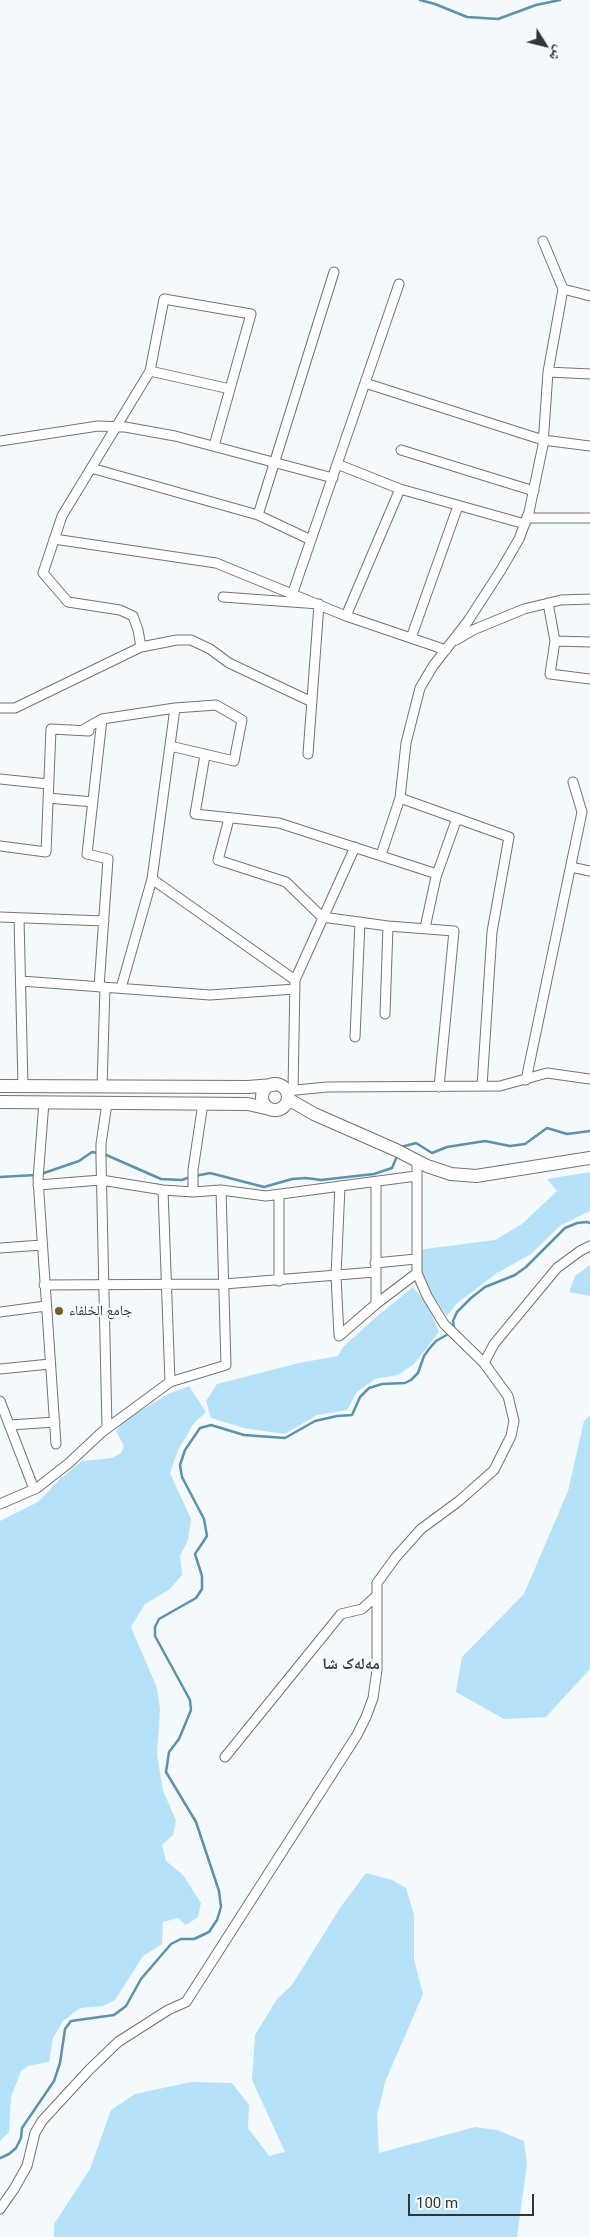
<!DOCTYPE html>
<meta charset="utf-8">
<style>
body{margin:0}
#map{position:relative;width:590px;height:2237px;overflow:hidden;background:#f4f9fb;font-family:Roboto,"Noto Naskh Arabic",sans-serif}
canvas{display:block}
.north{position:absolute;left:520px;top:20px;width:50px;height:50px;-webkit-text-stroke:4px #f4f9fb;paint-order:stroke;rotate:126deg;font-size:14px;font-weight:700;line-height:20px;text-align:center;color:#333536}
.north::after{content:'';display:block;margin:auto;width:18px;height:22px;background:#333536;clip-path:polygon(50% 0,100% 100%,50% 72%,0 100%)}
.scale{position:absolute;left:408px;top:2194px;width:126px;height:22px;box-sizing:border-box;border:2px solid #333536;border-top:0;padding-left:6px;font-size:15px;line-height:18px;white-space:nowrap;color:#333536;-webkit-text-stroke:4px #f4f9fb;paint-order:stroke}
</style>
<div id="map">
<canvas width="590" height="2237"></canvas>
<div class="north">ش</div>
<div class="scale">100 m</div>
</div>
<script>
const ctx = document.querySelector('canvas').getContext('2d');
ctx.lineJoin = 'round';
function paint(path, color) { ctx.fillStyle = color; ctx.fill(path, 'evenodd'); }
const toPath = rows => new Path2D(rows.map(r => 'M' + r).join(''));
function strokePath(path, color, width, dash) { ctx.strokeStyle = color; ctx.lineWidth = width; ctx.lineCap = dash ? 'butt' : 'round'; ctx.setLineDash(dash || []); ctx.stroke(path); }
function drawText(font, color, halo, rows, align = 'center') {
  ctx.font = font + ' Roboto,"Noto Naskh Arabic",sans-serif'; ctx.lineWidth = 4.5; ctx.setLineDash([]); ctx.textBaseline = 'middle'; ctx.strokeStyle = halo; ctx.fillStyle = color; for (const [text, x, y, turn = 0] of rows) {
    ctx.save(); ctx.translate(x, y); ctx.rotate((+turn || 0) * Math.PI / 180); ctx.textAlign = isNaN(turn) ? turn : align; if (halo) ctx.strokeText(text, 0, 0); ctx.fillText(text, 0, 0); ctx.restore();
  }
}
paint(toPath([
 [590,1172,590,1211,561,1225,531,1254,497,1273,456,1304,447,1316,425,1284,418,1264,417,1250,495,1240,522,1224,557,1191,547,1179],
 [590,1265,590,1296,569,1292,575,1276],
 [413,1287,429,1308,439,1332,414,1364,398,1375,375,1379,357,1392,347,1410,317,1415,285,1434,244,1428,211,1418,206,1401,217,1384,299,1363,338,1356,343,1347,375,1318],
 [189,1386,206,1412,194,1423,178,1450,170,1473,191,1519,188,1540,180,1556,182,1575,170,1589,145,1604,131,1627,157,1688,160,1709,157,1755,163,1791,176,1820,173,1835,162,1845,166,1861,183,1875,201,1903,198,1917,186,1925,178,1918,163,1922,162,1944,143,1956,115,2000,103,2006,80,2008,63,2021,53,2038,49,2062,28,2066,21,2071,11,2097,9,2132,0,2141,0,1521,38,1502,59,1480,82,1461,112,1458,121,1453,124,1446,116,1431,124,1421,168,1394],
 [590,1415,590,1669,546,1717,504,1719,456,1692,462,1657,524,1594,568,1491,584,1421],
 [366,1873,392,1880,406,1888,414,1915,414,1959,423,1994,385,2082,377,2115,379,2153,475,2127,497,2130,524,2141,527,2164,517,2237,54,2237,54,2224,90,2169,111,2110,135,2094,191,2082,232,2083,249,2105,248,2128,269,2156,285,2152,252,2080,255,2035,277,1999,292,1985,340,1908]
]), '#b6e2f9');
strokePath(toPath([
 [420,0,435,4,467,17,498,19,536,5,560,0],
 [401,1147,416,1143,432,1153,447,1147,485,1141,510,1146,525,1144,547,1128,567,1134,590,1131],
 [104,1154,161,1179,182,1180,190,1177],
 [41,1174,79,1161,92,1152,98,1153],
 [195,1176,210,1173,264,1187,292,1179,306,1178,321,1180,374,1174,392,1168,398,1154],
 [0,1177,36,1175],
 [454,1328,453,1321,457,1312,471,1298,485,1287,515,1275,526,1267,565,1228,577,1223,587,1222,590,1223],
 [0,2158,9,2154,16,2148,21,2138,22,2128,54,2081,60,2063,65,2029,71,2021,114,2015,126,2006,141,1979,171,1944,181,1939,194,1939,209,1932,217,1920,221,1907,219,1891,196,1822,166,1772,169,1752,179,1739,191,1710,190,1700,155,1636,155,1627,159,1619,196,1598,202,1589,202,1576,195,1554,207,1536,204,1519,182,1477,180,1465,185,1450,200,1428,211,1425,244,1435,285,1438,315,1421,337,1416,352,1415,360,1397,369,1388,382,1384,405,1383,411,1380,418,1373,424,1356,429,1349,436,1341,450,1333]
]), '#5e91ab', 2.5);
const street = toPath([
 [563,289,590,296],
 [150,371,230,389],
 [548,372,590,374],
 [365,383,543,440,590,446],
 [0,441,98,426,125,427,175,436,333,478],
 [401,450,534,491],
 [337,464,400,489,525,524],
 [91,468,258,515],
 [528,518,590,518],
 [54,539,216,563,346,616,446,650],
 [311,540,258,515,334,272],
 [292,595,399,284],
 [223,597,319,604,308,754],
 [548,603,555,641,550,674,590,679],
 [346,616,400,489],
 [411,638,458,506],
 [456,640,473,630,524,609,561,600,590,599],
 [555,641,590,642],
 [141,647,138,630,133,616,120,610,68,602,43,573,62,516,150,371,164,299,251,314,214,446],
 [0,708,15,708,141,647,177,640,191,640,210,649,229,663,312,702],
 [83,730,102,719,175,708,216,705,242,720,234,761,170,746],
 [205,755,195,814,279,823,437,874],
 [0,779,48,784],
 [48,798,93,802],
 [400,798,509,837,492,932,482,1086],
 [229,819,218,860,286,882,322,917,388,926,454,931,439,1087],
 [0,846,46,852,51,729,89,731],
 [381,855,400,798,406,743,420,688,433,666,468,621,501,570,519,539,529,512,543,445,548,372,563,289,543,241],
 [571,867,590,871],
 [152,879,295,980],
 [0,917,104,921],
 [19,918,23,1086],
 [425,928,436,877,457,818],
 [21,981,210,995,295,989],
 [99,987,108,859,87,854,102,719],
 [121,988,152,879,175,708],
 [385,1014,388,926],
 [355,1037,360,922],
 [526,1080,582,812,573,782],
 [102,1087,105,987],
 [286,1091,327,1087,500,1086,547,1073,590,1079],
 [293,1091,295,980,355,847],
 [44,1102,38,1179,56,1444],
 [38,1185,101,1180,163,1190,193,1192,221,1190,266,1196,416,1176],
 [193,1192,193,1170,203,1103],
 [279,1194,279,1281],
 [0,1248,42,1245],
 [375,1263,416,1259],
 [44,1285,224,1284,375,1272],
 [376,1304,376,1182],
 [0,1312,46,1306],
 [339,1336,336,1276,340,1186],
 [339,1336,376,1304,417,1273],
 [484,1363,494,1344,557,1268,580,1251,590,1246],
 [0,1369,50,1364],
 [170,1382,226,1365,221,1190],
 [0,1401,34,1489],
 [10,1425,55,1422],
 [107,1428,101,1159,101,1144,107,1103],
 [0,1504,37,1488,69,1463,102,1432,170,1382,163,1190],
 [225,1757,341,1614,362,1609,376,1596],
 [0,2209,14,2189,27,2166,35,2133,42,2121,89,2070,118,2042,168,2010,186,2002,357,1735,366,1717,373,1698,377,1670,377,1583,396,1557,421,1529,459,1501,494,1470,511,1436,514,1421,508,1396,484,1363,444,1324,427,1296,417,1273,417,1161]
]);
const secondary = toPath([
 '262 1097a13 13 0 1 1 26 0a13 13 0 1 1-26 0Z',
 [0,1086,248,1087,273,1085],
 [288,1099,314,1114,396,1150,427,1166,451,1174,476,1176,590,1158],
 [0,1102,248,1104,270,1109]
]);
strokePath(street, '#717577', 11);
strokePath(secondary, '#717577', 14);
strokePath(street, '#fff', 9);
strokePath(secondary, '#fff', 12);
for (const [x, y, r, color] of [
 [59,1311,5,"#765d2e"]
]) { const dot = new Path2D(); dot.arc(x, y, r, 0, 2 * Math.PI); ctx.fillStyle = color; ctx.fill(dot); strokePath(dot, '#f4f9fb', 2); }
drawText('14px', '#333536', '#f4f9fb', [
 ["جامع الخلفاء",69,1311]
], 'left');
drawText('bold 16px', '#3c4042', '#f4f9fb', [
 ["مەلەک شا",351,1665]
]);
</script>
